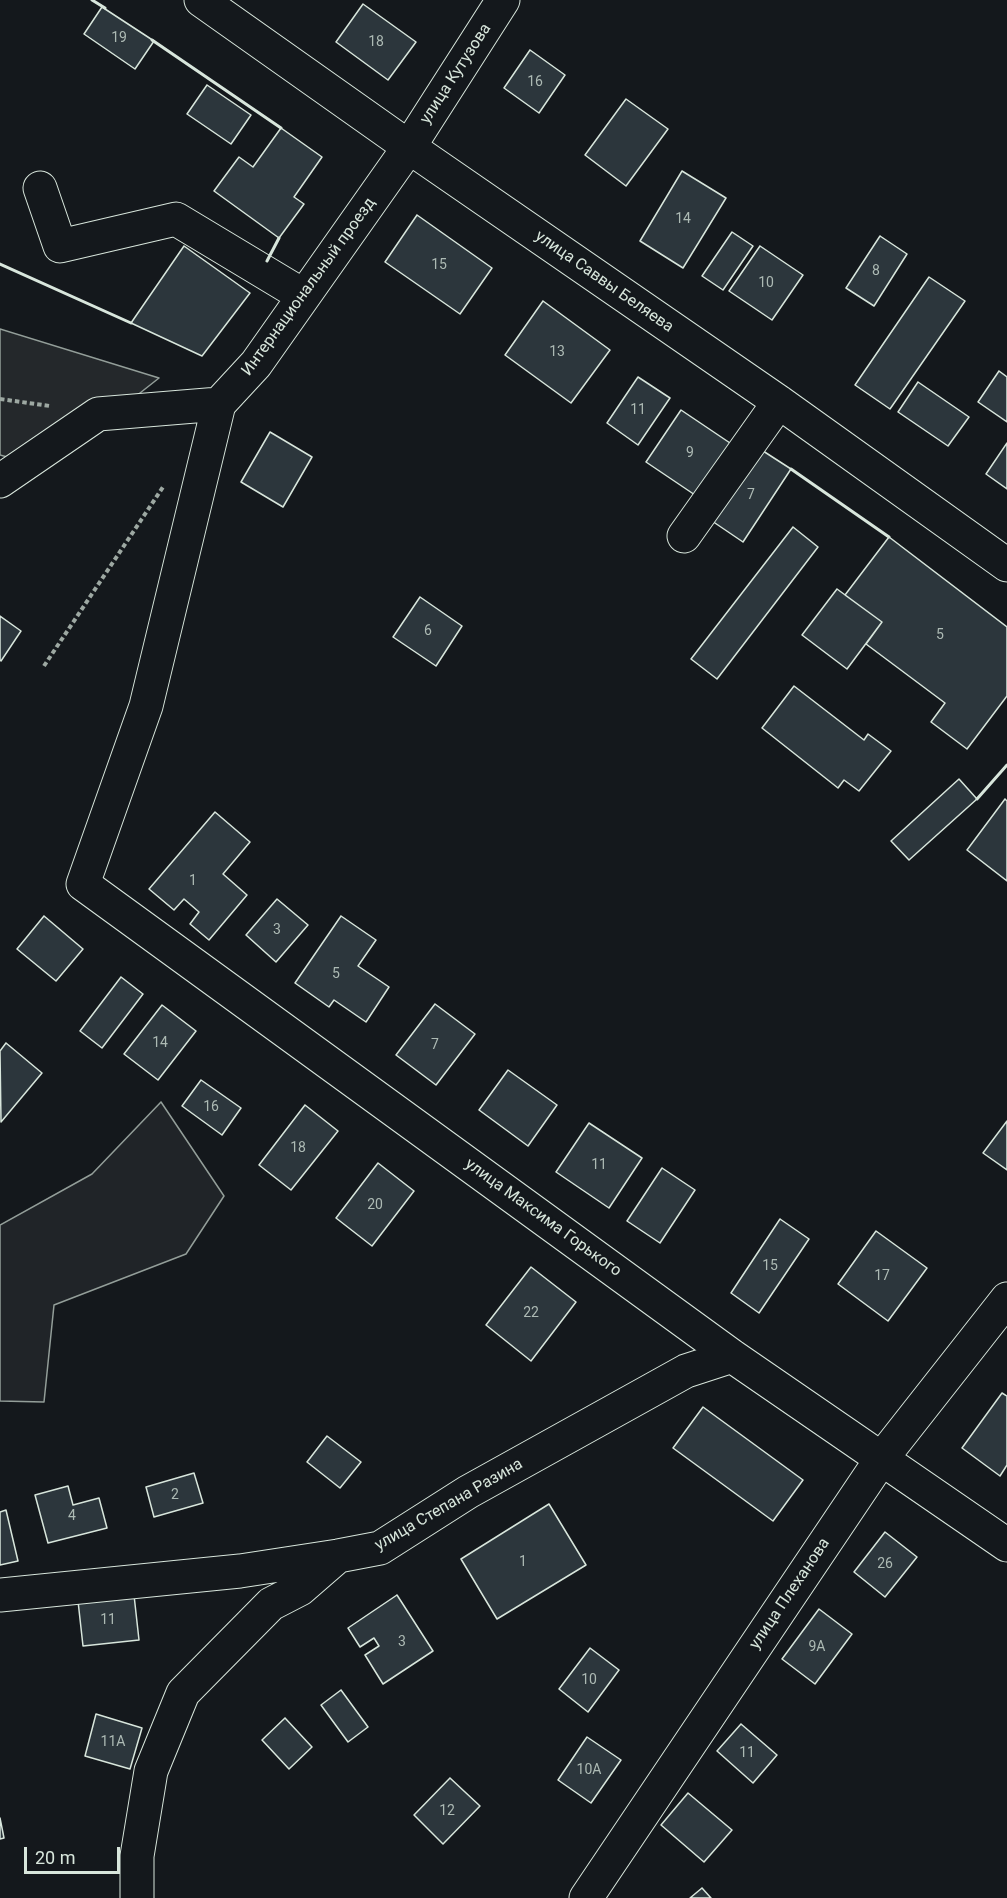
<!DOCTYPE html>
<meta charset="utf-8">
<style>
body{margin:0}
#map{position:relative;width:1007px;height:1898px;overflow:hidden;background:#14181c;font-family:Roboto,sans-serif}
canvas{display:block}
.scale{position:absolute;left:24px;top:1847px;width:96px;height:27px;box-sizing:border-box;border:3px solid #d8e6dc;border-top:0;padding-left:8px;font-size:18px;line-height:21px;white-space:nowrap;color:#d8e6dc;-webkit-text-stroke:4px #14181c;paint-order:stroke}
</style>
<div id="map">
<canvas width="1007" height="1898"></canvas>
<div class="scale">20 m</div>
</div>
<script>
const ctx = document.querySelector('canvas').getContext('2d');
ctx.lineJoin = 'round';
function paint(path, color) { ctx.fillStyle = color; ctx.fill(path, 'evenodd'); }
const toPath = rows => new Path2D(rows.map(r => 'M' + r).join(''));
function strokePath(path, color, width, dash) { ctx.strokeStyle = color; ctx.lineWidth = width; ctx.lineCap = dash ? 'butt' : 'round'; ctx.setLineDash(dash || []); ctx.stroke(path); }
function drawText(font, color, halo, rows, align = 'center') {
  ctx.font = font + ' Roboto,sans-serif'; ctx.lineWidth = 4.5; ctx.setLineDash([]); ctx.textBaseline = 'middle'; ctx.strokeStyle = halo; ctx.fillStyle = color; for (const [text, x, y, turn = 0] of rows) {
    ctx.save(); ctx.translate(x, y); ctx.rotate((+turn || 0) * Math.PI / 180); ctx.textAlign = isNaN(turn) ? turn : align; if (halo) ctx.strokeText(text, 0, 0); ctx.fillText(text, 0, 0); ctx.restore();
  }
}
const green = toPath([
 [161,1102,224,1196,186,1254,54,1305,44,1402,0,1401,0,1225,92,1174,161,1102]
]);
paint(green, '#202428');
strokePath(green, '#939e99', 1.5);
const parking = toPath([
 [0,329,159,378,102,423,39,466,0,455,0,329]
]);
paint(parking, '#24282b');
strokePath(parking, '#939e99', 1.5);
const building = toPath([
 [363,4,416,42,388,80,336,42,363,4],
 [102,7,154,41,135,69,84,34,102,7],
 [530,50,565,75,539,113,504,88,530,50],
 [207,85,251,115,231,144,187,114,207,85],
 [626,99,668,129,626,186,585,155,626,99],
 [281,128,322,157,294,197,304,204,279,238,214,191,239,157,253,167,281,128],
 [682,171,726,198,683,268,640,241,682,171],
 [417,215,492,268,460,314,385,262,417,215],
 [732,232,753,246,723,290,702,276,732,232],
 [880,236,907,254,874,306,846,288,880,236],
 [184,246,250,293,202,356,131,323,184,246],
 [760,246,803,275,772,320,729,291,760,246],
 [929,277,965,301,890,409,855,385,929,277],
 [543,301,610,350,571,403,505,355,543,301],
 [999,371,1007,377,1007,422,978,402,999,371],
 [638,377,670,398,638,445,607,423,638,377],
 [918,382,969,417,948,446,898,412,918,382],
 [681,410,733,445,698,497,646,462,681,410],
 [270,432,312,457,283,507,241,482,270,432],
 [1007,443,1007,489,986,474,1007,443],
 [760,449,791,469,743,542,712,521,760,449],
 [793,527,818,547,717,679,691,659,793,527],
 [889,537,1007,627,1007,696,967,749,931,722,945,703,866,644,882,622,845,595,889,537],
 [837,589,882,622,847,669,802,635,837,589],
 [420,597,462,626,436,666,393,637,420,597],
 [0,616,21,631,1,661,0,660,0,616],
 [794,686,864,740,868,734,891,751,859,791,844,780,838,788,762,728,794,686],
 [959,779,977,799,909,860,891,841,959,779],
 [1005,799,1007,801,1007,881,967,850,1005,799],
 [215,812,250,842,223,874,247,895,209,940,190,924,199,912,184,899,174,910,149,889,215,812],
 [277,899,308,925,276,962,246,935,277,899],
 [44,916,83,949,56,981,17,949,44,916],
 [341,916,376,940,358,966,389,987,366,1022,334,1000,329,1007,295,983,341,916],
 [121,977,143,994,102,1048,80,1031,121,977],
 [435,1004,475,1034,436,1085,396,1055,435,1004],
 [162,1005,196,1031,158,1080,124,1054,162,1005],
 [6,1043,42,1073,1,1122,0,1051,6,1043],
 [508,1070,557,1105,528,1146,479,1110,508,1070],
 [201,1080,241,1108,222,1135,182,1106,201,1080],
 [305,1105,338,1131,291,1190,259,1165,305,1105],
 [1007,1121,1007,1170,983,1153,1007,1121],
 [589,1123,642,1158,609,1208,556,1172,589,1123],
 [378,1163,414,1191,372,1246,336,1218,378,1163],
 [662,1168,695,1190,660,1243,627,1221,662,1168],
 [780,1219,809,1239,759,1313,731,1293,780,1219],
 [876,1231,927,1268,888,1321,838,1284,876,1231],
 [531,1267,576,1302,531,1361,486,1325,531,1267],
 [1002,1393,1007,1396,1007,1465,1000,1476,962,1448,1002,1393],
 [703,1407,803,1480,773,1521,673,1448,703,1407],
 [327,1436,361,1462,340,1488,307,1462,327,1436],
 [194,1473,203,1503,154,1517,146,1487,194,1473],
 [68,1486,73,1505,99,1498,107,1528,48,1543,35,1495,68,1486],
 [549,1504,586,1565,497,1619,461,1559,549,1504],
 [6,1510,18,1561,0,1565,0,1512,6,1510],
 [885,1532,917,1557,885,1597,854,1572,885,1532],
 [134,1595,139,1640,83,1646,78,1601,134,1595],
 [397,1595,433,1651,383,1684,365,1655,379,1646,374,1638,360,1647,348,1628,397,1595],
 [819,1609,852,1634,815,1684,782,1659,819,1609],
 [590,1648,619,1670,588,1712,559,1689,590,1648],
 [341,1690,368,1727,348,1742,321,1705,341,1690],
 [96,1714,142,1728,130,1769,85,1756,96,1714],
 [285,1718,312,1747,289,1769,262,1740,285,1718],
 [741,1724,777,1755,753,1783,717,1751,741,1724],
 [587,1737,621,1760,591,1803,558,1780,587,1737],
 [450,1778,480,1806,443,1844,414,1815,450,1778],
 [688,1793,732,1830,704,1862,661,1825,688,1793],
 [0,1818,4,1838,0,1839,0,1818],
 [702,1888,711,1898,690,1898,702,1888]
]);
paint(building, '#2c363c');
strokePath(building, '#d8e6dc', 1.5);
const minor = toPath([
 [201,0,409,147,779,402,1007,565],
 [40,188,60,246,176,219,304,296],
 [219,404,146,706,83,884,732,1356,1007,1545],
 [0,481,98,414,219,404,256,364,409,147,503,0],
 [684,536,779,402],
 [0,1595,240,1571,338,1556,380,1548,468,1492,686,1371,732,1356],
 [137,1898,137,1856,151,1771,183,1693,271,1604,300,1589,338,1556],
 [586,1898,882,1458,1007,1299]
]);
strokePath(minor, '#d8e6dc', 35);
strokePath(toPath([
 [0,399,50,406],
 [44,666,163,487]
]), '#9da8a2', 4, [4.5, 3]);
strokePath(minor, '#14181c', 33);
strokePath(toPath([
 [92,0,105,8],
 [152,40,281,128],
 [267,261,279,238],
 [0,264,131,323],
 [791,469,889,537],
 [977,799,1007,765]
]), '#d8e6dc', 3);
drawText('14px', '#adbab4', null, [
 ["19",119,38],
 ["18",376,42],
 ["16",535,82],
 ["14",683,219],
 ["15",439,265],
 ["8",876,271],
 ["10",766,283],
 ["13",557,352],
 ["11",638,410],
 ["9",690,453],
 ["7",751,495],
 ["6",428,631],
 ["5",940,635],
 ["1",193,881],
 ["3",277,930],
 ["5",336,974],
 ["14",160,1043],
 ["7",435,1045],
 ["16",211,1107],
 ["18",298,1148],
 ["11",599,1165],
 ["20",375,1205],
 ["15",770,1266],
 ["17",882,1276],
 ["22",531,1313],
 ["2",175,1495],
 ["4",72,1516],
 ["1",523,1562],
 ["26",885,1564],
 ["11",108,1620],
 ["3",402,1642],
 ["9А",817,1647],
 ["10",589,1680],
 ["11А",113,1742],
 ["11",747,1753],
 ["10А",589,1770],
 ["12",447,1811]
]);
drawText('16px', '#d8e6dc', '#14181c', [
 ["улица Кутузова",456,74,-57],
 ["улица Саввы Беляева",604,282,35],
 ["Интернациональный проезд",309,287,-54],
 ["улица Максима Горького",543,1218,36],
 ["улица Степана Разина",449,1505,-30],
 ["улица Плеханова",790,1594,-56]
]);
</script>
